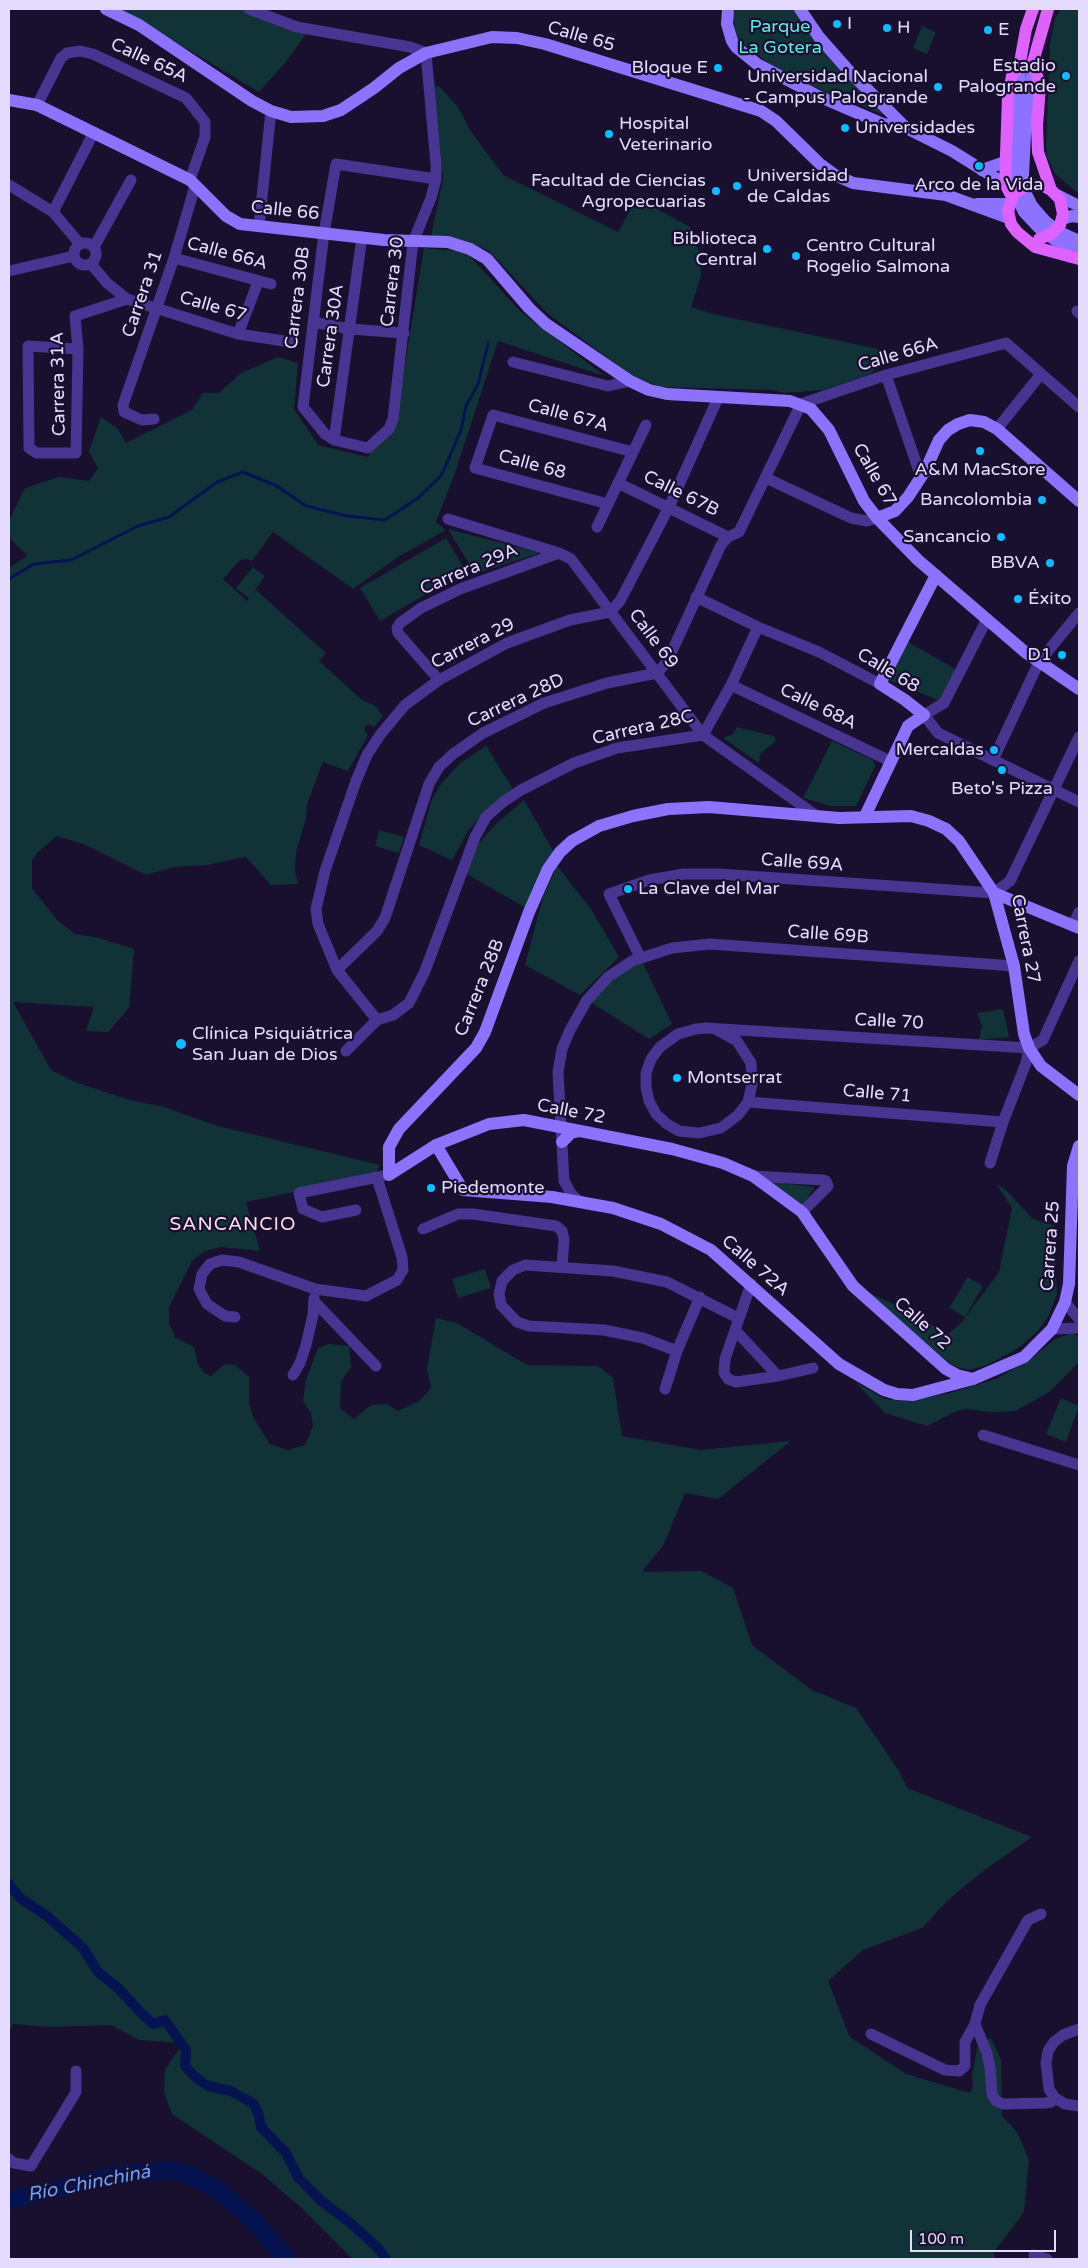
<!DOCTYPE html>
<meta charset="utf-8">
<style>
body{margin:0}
#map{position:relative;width:1088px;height:2268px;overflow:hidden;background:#190f2e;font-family:"Varela Round",sans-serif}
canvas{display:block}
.frame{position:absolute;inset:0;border:10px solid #e5dbff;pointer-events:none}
.scale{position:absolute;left:910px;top:2230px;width:146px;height:22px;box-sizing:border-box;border:2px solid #e5dbff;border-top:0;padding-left:6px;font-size:15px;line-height:18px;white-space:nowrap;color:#e5dbff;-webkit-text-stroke:4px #190f2e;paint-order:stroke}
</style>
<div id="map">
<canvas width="1088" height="2268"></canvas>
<div class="frame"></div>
<div class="scale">100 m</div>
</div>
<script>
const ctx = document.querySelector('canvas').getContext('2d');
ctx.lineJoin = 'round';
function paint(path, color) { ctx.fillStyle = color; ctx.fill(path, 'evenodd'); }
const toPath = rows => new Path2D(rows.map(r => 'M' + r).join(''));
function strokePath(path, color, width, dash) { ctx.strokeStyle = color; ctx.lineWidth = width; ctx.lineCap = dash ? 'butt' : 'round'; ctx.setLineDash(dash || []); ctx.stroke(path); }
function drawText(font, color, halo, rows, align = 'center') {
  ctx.font = font + ' "Varela Round",sans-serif'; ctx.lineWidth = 4.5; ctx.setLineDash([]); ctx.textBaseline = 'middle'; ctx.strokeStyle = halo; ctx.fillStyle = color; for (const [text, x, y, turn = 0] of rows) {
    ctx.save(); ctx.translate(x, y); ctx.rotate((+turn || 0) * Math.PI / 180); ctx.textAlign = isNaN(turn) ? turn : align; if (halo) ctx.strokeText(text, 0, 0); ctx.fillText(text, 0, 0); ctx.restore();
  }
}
paint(toPath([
 [120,9,246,9,306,34,285,63,259,92],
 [735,9,794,9,884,115,783,74,743,44,736,36,733,16],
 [1061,9,1079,9,1079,194,1056,175,1047,158,1046,148,1050,44,1055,18],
 [922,26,936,32,927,54,913,48],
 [434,86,440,87,458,107,470,130,503,175,618,232,637,198,690,227,700,254,701,276,691,307,713,314,888,351,871,374,823,390,784,393,773,390,660,387,631,375,548,314,489,251,471,243,448,236,431,236,443,178],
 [424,248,466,252,521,312,605,376,498,341,455,473,436,522,446,530,398,557,353,589,273,532,252,561,247,559,240,560,223,579,247,601,249,598,236,588,253,567,265,576,250,597,256,590,326,653,319,661,362,700,374,705,383,716,374,727,368,724,364,729,368,735,348,771,323,762,307,804,306,818,296,852,295,870,298,884,271,885,246,857,207,865,174,867,146,875,86,845,57,836,38,852,32,860,32,888,57,920,75,934,99,938,134,949,129,1008,108,1032,86,1031,94,1007,13,1002,51,1070,75,1082,130,1100,164,1107,218,1126,380,1165,375,1175,246,1202,260,1251,220,1247,205,1251,192,1261,169,1307,169,1324,176,1338,194,1347,198,1364,204,1373,211,1376,225,1364,235,1365,249,1377,249,1403,253,1417,270,1444,288,1450,305,1445,313,1426,311,1413,303,1401,306,1380,318,1348,329,1344,349,1346,351,1367,341,1382,340,1408,354,1419,371,1405,387,1404,398,1411,419,1401,431,1388,427,1369,436,1318,457,1323,527,1365,598,1366,613,1378,622,1436,701,1450,791,1441,718,1499,685,1493,664,1544,642,1572,702,1571,733,1588,752,1645,812,1690,856,1708,899,1771,907,1788,1032,1837,986,1869,950,1898,922,1928,863,1950,828,1981,850,2037,906,2074,970,2093,973,2086,972,2075,978,2044,991,2038,1001,2060,1002,2116,1017,2132,1029,2160,1024,2212,994,2252,995,2259,353,2259,306,2212,262,2174,172,2114,164,2092,165,2070,183,2043,139,2040,111,2025,48,2027,13,2024,9,2032,9,568,27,556,9,537,9,521,25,488,59,477,89,481,98,468,89,452,101,417,117,428,126,443,192,410,203,393,219,393,241,373,278,357,298,363,294,409,318,445,367,457,395,425],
 [448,529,540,553,475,574],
 [446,538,466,571,380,621,360,588],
 [901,638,957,670,943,702,886,679],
 [737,727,774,736,776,741,760,754,759,763,723,738,733,734],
 [832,741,873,760,875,766,856,806,831,806,803,798],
 [486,746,513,789,479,818,468,831,452,860,419,845,432,799,441,784,459,764],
 [524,800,555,854,526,908,463,872,476,846,497,823],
 [379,830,404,837,399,853,375,846],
 [557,866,591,909,619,957,580,995,525,965,543,897],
 [640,957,672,1024,649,1039,587,1000],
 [1003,1009,1009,1037,979,1040,982,1026,977,1013],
 [774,1182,815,1187,802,1205,771,1184],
 [997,1185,1005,1189,1033,1219,1053,1225,1057,1294,1048,1317,1037,1332,1017,1349,987,1365,969,1370,953,1366,865,1291,898,1306,948,1334,961,1323,999,1272,1012,1208],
 [485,1269,491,1288,458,1298,452,1279],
 [968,1277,983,1286,965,1317,949,1308],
 [1072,1333,1079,1337,1079,1362,1048,1393,1015,1411,990,1412,966,1409,954,1412,927,1426,885,1413,855,1382,885,1399,904,1401,946,1394,996,1379,1033,1357,1055,1339],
 [1061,1398,1079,1406,1066,1442,1046,1434]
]), '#113338');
strokePath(toPath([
 [9,579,34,564,71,560,138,526,169,517,217,482,243,472,277,486,306,506,347,516,385,520,418,498,441,476,461,430,466,406,478,384,488,344]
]), '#051450', 3);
strokePath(toPath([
 [9,1884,20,1898,47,1916,83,1948,98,1972,118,1988,142,2014,153,2024,165,2020,186,2050,185,2066,194,2076,208,2086,231,2091,254,2104,259,2116,261,2127,286,2153,298,2177,320,2200,348,2221,378,2248,386,2259]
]), '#051450', 10);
strokePath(toPath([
 [9,2200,121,2174,169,2170,190,2175,219,2191,250,2217,287,2259]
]), '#051450', 18);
strokePath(toPath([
 [249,9,297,27,410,47,426,53,436,164,436,179,431,198,413,242,393,419,389,429,368,448,334,440,325,434,303,407,324,233,336,164,436,179],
 [37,105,61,58,67,53,80,51,93,54,186,98,205,122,205,137,190,180],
 [9,185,53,212,80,244],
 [53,212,94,132],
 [259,226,271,111],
 '74 254a11 11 0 1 1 22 0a11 11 0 1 1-22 0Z',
 [94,247,131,180],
 [174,258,271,284],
 [91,264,107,283,127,299,238,334,291,342],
 [9,271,74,256],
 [1077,311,1079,313],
 [313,322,350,329,404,333],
 [238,334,258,282],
 [78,349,28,346,29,448,37,453,76,453,78,349,75,316,127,299],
 [513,362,608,386,630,381],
 [886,375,921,477],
 [154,419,142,420,124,412,123,405,174,258,195,186],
 [997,429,1041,374],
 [334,440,362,237],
 [766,478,851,518,867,521,877,518],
 [618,483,728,537],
 [608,504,475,468,493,415,633,452],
 [448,519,559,553,571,559,703,735,814,814],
 [597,527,646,425],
 [696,597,758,627,819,652,880,684],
 [987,619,944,703,924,715,938,733,1079,802],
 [439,680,398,633,397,628,400,623,421,608,460,589,559,553],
 [731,685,890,761],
 [993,760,1039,662,1079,613],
 [1073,926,1079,912],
 [640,957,609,894,649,880,684,874,719,874,994,893,1010,881,1079,737],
 [337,970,377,931,385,918,429,784,439,767,453,754,483,733,544,703,607,683,657,673,667,662,721,545,728,537,739,532,801,404,886,375,1006,343,1079,407],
 [377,1020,337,970,318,924,316,909,325,871,356,781,367,755,380,735,405,705,439,680,507,643,570,620,610,612,620,601,669,507,718,398],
 [717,1030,737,1041,751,1063,752,1084,748,1102,738,1115,721,1128,699,1133,679,1131,667,1124,656,1114,649,1101,646,1087,646,1073,651,1059,660,1047,678,1034,696,1029,706,1028,1029,1048],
 [1029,1048,1043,1040,1079,961],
 [346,1051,377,1020,393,1015,409,1003,425,971,475,837,486,817,503,802,521,790,574,763,617,748,703,735,731,685,758,627],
 [748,1102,1003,1122],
 [990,1163,1003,1122,1026,1063,1029,1048],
 [753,1176,823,1180,826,1181,828,1186,802,1212],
 [579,1201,572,1195,564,1181,558,1072,562,1049,570,1030,587,1000,608,977,632,961,672,948,710,944,1014,966],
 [356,1210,322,1217,303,1209,299,1193,383,1176],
 [423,1229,458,1214,473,1214,556,1226,562,1231,564,1239,562,1267],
 [751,1284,725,1359,724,1373,728,1379,736,1382,778,1376],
 [314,1301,376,1366],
 [1065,1302,1079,1319],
 [235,1317,225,1316,207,1304,199,1289,202,1274,210,1264,222,1260,239,1262,315,1289,366,1296,397,1280,403,1270,402,1257,377,1178],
 [1052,1329,1079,1328],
 [736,1331,778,1376,813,1368],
 [677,1351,643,1338,604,1330,529,1326,517,1322,501,1305,499,1294,502,1281,513,1270,525,1265,613,1271,667,1282,738,1318],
 [293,1375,300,1363,306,1345,313,1315,314,1298],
 [665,1389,677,1351,700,1297],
 [983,1435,1079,1465],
 [1041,1914,1028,1920,980,2005,975,2024,987,2053,990,2068,992,2095,996,2101,1003,2104,1045,2103,1051,2102,1055,2098],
 [1079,2029,1063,2035,1054,2042,1048,2051,1046,2063,1049,2089,1055,2098,1065,2104,1079,2106],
 [871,2034,945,2070,959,2071,965,2066,965,2042,975,2024],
 [9,2159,14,2163,31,2166,76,2092,76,2071],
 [1034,2255,1047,2259]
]), '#473591', 11);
strokePath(toPath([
 [106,9,139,25,252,101,271,111,291,117,323,116,341,110,374,88,399,68,426,53,492,37,517,38,545,44,761,111,776,121,820,164,835,175,853,183,946,195,1009,218],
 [728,9,727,24,732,41,736,47,757,64,818,96,883,124,906,128,952,151,1005,184],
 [800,9,819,37,849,71,906,128],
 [1020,62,1014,164,1017,197,1024,212,1039,228,1055,240,1079,250],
 [1033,62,1025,134,1023,175,1025,192,1032,206,1045,221,1059,232,1079,241],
 [9,100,37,105,190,180,226,216,240,224,384,240,448,242,470,249,487,259,529,308,546,324,630,381,649,390,667,394,790,401,811,409,829,430,864,501,877,518,918,560,1025,652,1079,689],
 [982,170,1005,162],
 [1057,195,1079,206],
 [977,204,1009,204],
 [1062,219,1072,216,1079,217],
 [877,518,895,511,908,497,925,471,939,440,948,430,958,424,970,420,984,422,997,429,1079,501],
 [865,816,908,726,924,715,905,700,880,684,936,575],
 [994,893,1014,966,1024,1034,1029,1048,1041,1066,1079,1095],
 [562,1142,571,1133,579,1131],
 [436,1145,463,1190,552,1197,613,1208,661,1224,711,1250,839,1364,884,1390,897,1394,913,1395,973,1379,1024,1357,1052,1329,1065,1302,1069,1284,1073,1166,1079,1146],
 [973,1379,957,1375,946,1369,853,1286,802,1212,753,1176,723,1163,672,1149,524,1120,489,1124,436,1145,389,1175,389,1147,399,1129,476,1048,485,1032,529,912,548,869,560,852,572,841,599,826,633,816,668,809,709,807,839,818,911,816,929,821,946,829,959,841,994,893,1079,928]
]), '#8d72ff', 12);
strokePath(toPath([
 [1048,9,1033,62,1040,86,1037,126,1038,152,1051,190],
 [1044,186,1051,190,1060,199,1063,214,1060,225],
 [1014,193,1008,211,1011,224,1017,232,1035,247,1079,259],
 [1012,197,1005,184,1008,96,1012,76,1020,62,1026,29,1033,9]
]), '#de62ff', 12);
strokePath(toPath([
 [1014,193,1030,185,1044,186],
 [1039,239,1051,234,1060,225]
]), '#de62ff', 12);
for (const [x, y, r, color] of [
 [837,24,5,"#07beff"],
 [887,28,5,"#07beff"],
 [988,30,5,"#07beff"],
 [718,68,5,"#07beff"],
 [1066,76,5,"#07beff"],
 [938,87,5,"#07beff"],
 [845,128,5,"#07beff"],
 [609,134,5,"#07beff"],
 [979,166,5,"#07beff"],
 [737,186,5,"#07beff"],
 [716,191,5,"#07beff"],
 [767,249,5,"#07beff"],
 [796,256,5,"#07beff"],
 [980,451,5,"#07beff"],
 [1042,500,5,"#07beff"],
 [1001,537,5,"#07beff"],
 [1050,563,5,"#07beff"],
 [1018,599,5,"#07beff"],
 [1062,655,5,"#07beff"],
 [994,750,5,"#07beff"],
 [1002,770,5,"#07beff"],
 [628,889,5,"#07beff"],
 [181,1044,6,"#07beff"],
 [677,1078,5,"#07beff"],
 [431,1188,5,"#07beff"]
]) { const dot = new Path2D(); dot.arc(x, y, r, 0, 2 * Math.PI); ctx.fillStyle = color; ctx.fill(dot); strokePath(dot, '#190f2e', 2); }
drawText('18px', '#e5dbff', '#190f2e', [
 ["I",847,24],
 ["H",897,28],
 ["E",998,30],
 ["Estadio",1056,66,"right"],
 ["Palogrande",1056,87,"right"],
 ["Bloque E",708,68,"right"],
 ["Universidad Nacional",928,77,"right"],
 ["- Campus Palogrande",928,98,"right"],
 ["Hospital",619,124],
 ["Veterinario",619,145],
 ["Universidades",855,128],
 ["Universidad",747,176],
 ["de Caldas",747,197],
 ["Facultad de Ciencias",706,181,"right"],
 ["Agropecuarias",706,202,"right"],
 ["Arco de la Vida",979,185,"center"],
 ["Biblioteca",757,239,"right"],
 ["Central",757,260,"right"],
 ["Centro Cultural",806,246],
 ["Rogelio Salmona",806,267],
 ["A&M MacStore",980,470,"center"],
 ["Bancolombia",1032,500,"right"],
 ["Sancancio",991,537,"right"],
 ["BBVA",1040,563,"right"],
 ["Éxito",1028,599],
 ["D1",1052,655,"right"],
 ["Mercaldas",984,750,"right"],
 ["Beto's Pizza",1002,789,"center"],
 ["La Clave del Mar",638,889],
 ["Clínica Psiquiátrica",192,1034],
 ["San Juan de Dios",192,1055],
 ["Montserrat",687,1078],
 ["Piedemonte",441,1188]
], 'left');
drawText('18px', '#59ede0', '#190f2e', [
 ["Parque",780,27],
 ["La Gotera",780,48]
]);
drawText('18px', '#e5dbff', '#190f2e', [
 ["Calle 65",581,37,16],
 ["Calle 65A",149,61,25],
 ["Calle 66",285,211,6],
 ["Calle 66A",227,254,15],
 ["Carrera 30",393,282,-83],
 ["Carrera 31",143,294,-71],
 ["Carrera 30B",298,298,-83],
 ["Calle 67",213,307,16],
 ["Carrera 30A",331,336,-82],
 ["Calle 66A",898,355,-16],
 ["Carrera 31A",59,384,-91],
 ["Calle 67A",568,416,15],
 ["Calle 68",532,465,15],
 ["Calle 67",874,475,60],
 ["Calle 67B",681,494,26],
 ["Carrera 29A",469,570,-23],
 ["Calle 69",653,639,53],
 ["Carrera 29",473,644,-27],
 ["Calle 68",888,671,31],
 ["Carrera 28D",516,701,-25],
 ["Calle 68A",818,707,26],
 ["Carrera 28C",643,728,-13],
 ["Calle 69A",802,863,4],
 ["Calle 69B",828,935,4],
 ["Carrera 27",1025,939,79],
 ["Carrera 28B",480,988,-68],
 ["Calle 70",889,1022,3],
 ["Calle 71",877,1094,5],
 ["Calle 72",571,1112,11],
 ["Carrera 25",1051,1246,-86],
 ["Calle 72A",755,1266,41],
 ["Calle 72",922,1324,42]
]);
ctx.letterSpacing = '1px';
drawText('19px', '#ffdded', '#190f2e', [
 ["SANCANCIO",233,1225]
]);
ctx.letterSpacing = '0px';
drawText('italic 19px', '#69a1ff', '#190f2e', [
 ["Río Chinchiná",89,2184,-11]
]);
</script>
